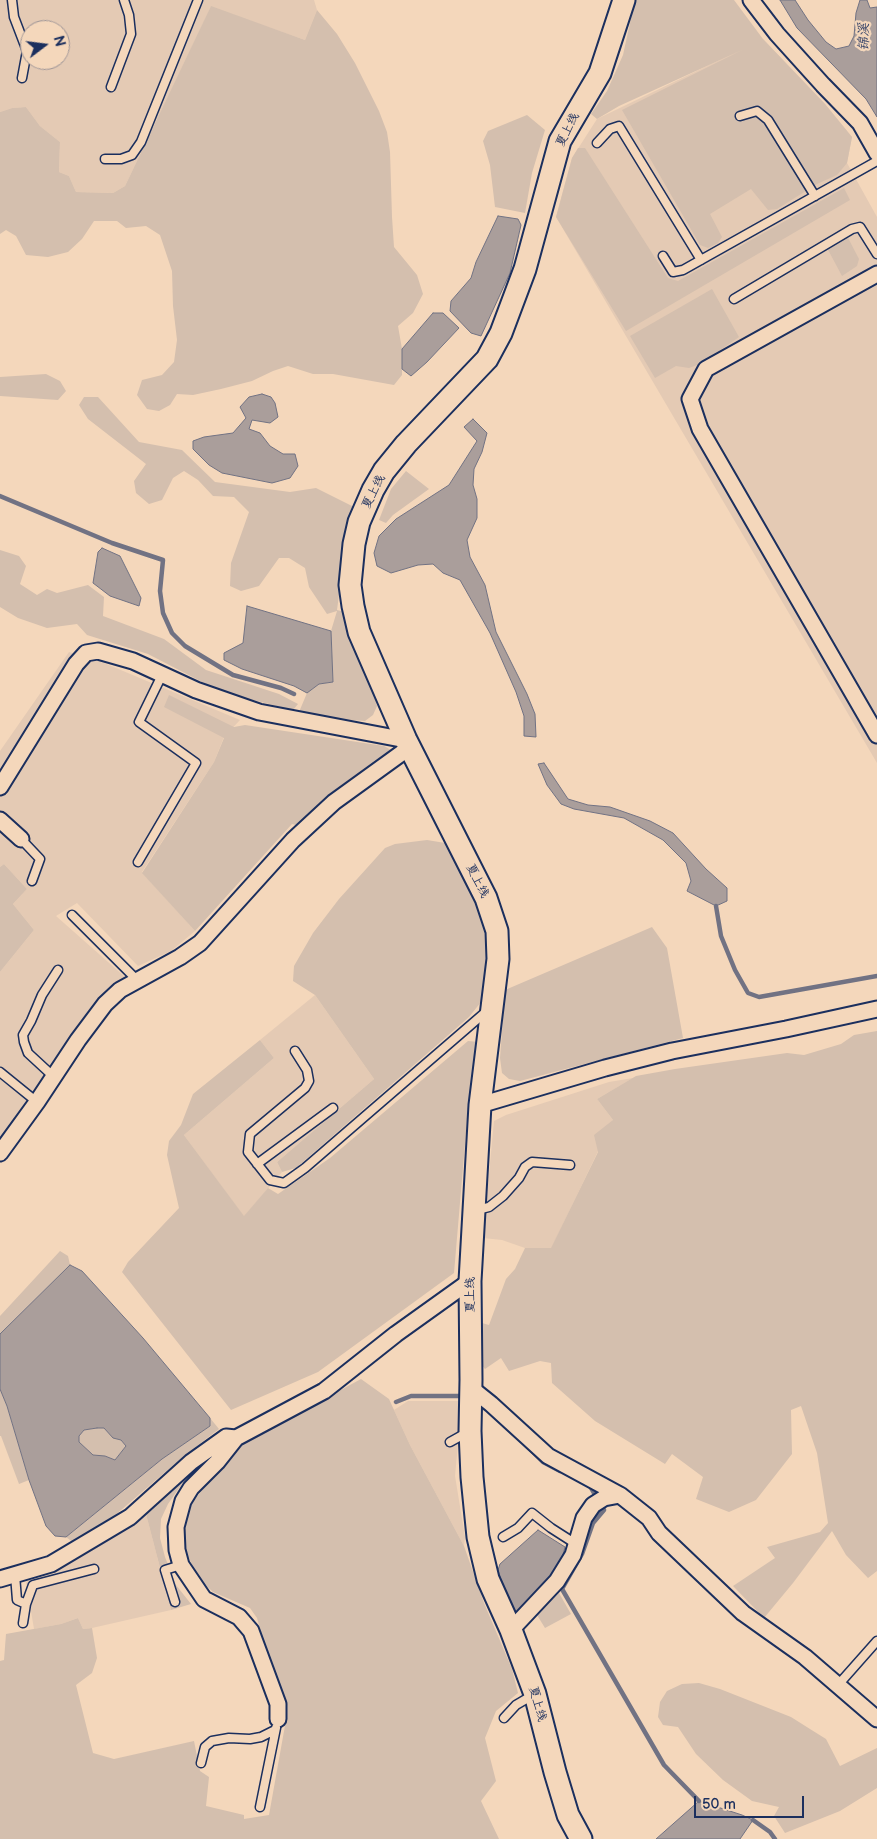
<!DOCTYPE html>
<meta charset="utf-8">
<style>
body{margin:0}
#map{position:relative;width:877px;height:1839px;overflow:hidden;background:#f4d7bb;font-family:"Balsamiq Sans",sans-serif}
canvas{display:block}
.north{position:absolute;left:20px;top:20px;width:50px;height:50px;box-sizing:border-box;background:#f4d7bb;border:1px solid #9d9496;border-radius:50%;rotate:75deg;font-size:14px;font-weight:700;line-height:20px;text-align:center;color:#1b2f5e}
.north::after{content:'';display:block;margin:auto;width:18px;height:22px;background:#1b2f5e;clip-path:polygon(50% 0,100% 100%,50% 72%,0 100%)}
.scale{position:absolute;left:694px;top:1796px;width:110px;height:22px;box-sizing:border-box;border:2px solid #1b2f5e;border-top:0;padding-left:6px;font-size:15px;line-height:18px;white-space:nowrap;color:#1b2f5e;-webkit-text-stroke:4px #f4d7bb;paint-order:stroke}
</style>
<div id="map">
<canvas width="877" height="1839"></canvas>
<div class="north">N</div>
<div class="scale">50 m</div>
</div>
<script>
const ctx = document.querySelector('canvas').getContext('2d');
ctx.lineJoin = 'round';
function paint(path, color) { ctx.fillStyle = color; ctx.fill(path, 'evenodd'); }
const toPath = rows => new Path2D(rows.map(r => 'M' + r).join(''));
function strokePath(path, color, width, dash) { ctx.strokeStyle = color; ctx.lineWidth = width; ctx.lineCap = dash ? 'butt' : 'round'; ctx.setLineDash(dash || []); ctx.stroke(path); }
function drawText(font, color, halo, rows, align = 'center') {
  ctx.font = font + ' "Balsamiq Sans","LXGW WenKai TC",sans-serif'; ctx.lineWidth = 4.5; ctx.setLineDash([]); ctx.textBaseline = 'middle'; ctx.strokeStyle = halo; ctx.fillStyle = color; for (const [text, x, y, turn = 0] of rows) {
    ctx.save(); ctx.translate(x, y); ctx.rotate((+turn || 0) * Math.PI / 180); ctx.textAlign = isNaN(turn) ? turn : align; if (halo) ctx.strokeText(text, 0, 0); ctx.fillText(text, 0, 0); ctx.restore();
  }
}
paint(toPath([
 [0,0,314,0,317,10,305,40,211,7,125,186,113,193,76,192,69,176,59,172,60,142,40,126,26,107,12,108,0,112],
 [30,30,60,30,60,60,30,60],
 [763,39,825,104,852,137,847,163,877,217,877,763,556,217,572,158,597,119],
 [69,652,104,663,240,720,224,737,214,762,142,872,195,931,171,951,138,966,77,903,56,916,125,977,88,1014,37,1093,0,1147,0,972,34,930,13,904,27,889,4,864,0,867,0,751],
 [315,995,374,1079,277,1162,282,1172,244,1217,184,1135,274,1058,260,1040],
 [633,1078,597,1099,613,1120,551,1249,525,1248,502,1240,483,1238,494,1121,506,1115,609,1082],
 [408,1401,462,1401,455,1476,465,1537,464,1546,410,1445,394,1410],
 [146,1514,171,1610,92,1628,83,1629,78,1618,61,1624,34,1629,26,1582,64,1566]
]), '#e4cab4');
paint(toPath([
 [635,0,734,0,763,39,825,104,852,137,847,163,837,175,817,184,777,209,768,210,751,189,710,214,722,237,718,243,708,248,700,245,622,110,742,50,619,106,597,119,591,114,607,91,623,55],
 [211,6,305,40,317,10,337,34,355,63,379,111,387,132,390,152,392,217,394,247,417,275,423,294,413,313,398,326,402,349,402,375,394,385,333,374,313,374,288,366,273,371,252,381,221,389,193,395,177,394,170,405,159,411,147,409,137,395,142,380,162,375,174,362,177,340,173,306,172,271,160,235,146,226,126,228,117,221,94,221,82,239,68,252,48,257,26,255,16,236,6,230,0,234,0,112,12,108,26,107,40,126,60,142,59,172,69,176,76,192,113,193,125,186],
 [527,115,545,130,532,173,525,213,495,207,490,165,483,141,488,131],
 [578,148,585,148,668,278,678,281,844,188,850,200,626,331,556,217,572,158],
 [846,234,859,259,857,266,842,276,826,246],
 [712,289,739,337,700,364,689,368,676,366,655,378,630,336],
 [46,374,60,381,66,391,58,400,0,396,0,377],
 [84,397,98,397,139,442,182,450,215,482,290,492,316,488,358,509,347,534,337,610,345,612,355,648,375,698,377,706,373,715,365,721,337,719,299,712,307,693,319,684,333,682,331,631,337,611,327,614,309,587,305,568,289,558,279,558,259,586,241,591,230,586,231,563,249,512,234,497,213,496,198,480,184,471,173,478,162,500,149,504,136,493,134,481,146,464,88,419,79,405],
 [406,471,429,489,393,515,386,523,379,520,391,489],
 [0,550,19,556,26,566,20,584,37,595,47,589,57,593,88,585,104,597,103,616,164,639,206,670,279,694,298,704,293,710,241,697,208,685,148,654,87,635,77,624,47,628,18,618,0,607],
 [169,695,234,727,245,725,384,746,391,750,374,761,328,795,296,825,292,824,195,931,142,873,214,762,224,738,164,707],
 [427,840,445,843,454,855,472,887,487,926,486,992,481,1002,469,1017,296,1168,282,1172,277,1162,374,1079,315,995,293,981,294,966,313,933,339,899,385,848,395,844],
 [4,864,27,889,13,904,34,930,0,972,0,867],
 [652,927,667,948,683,1038,520,1081,509,1079,502,1073,500,1058,505,990],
 [877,1031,877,1571,868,1578,846,1555,832,1531,793,1583,764,1618,733,1586,775,1558,767,1547,820,1532,828,1523,817,1453,801,1406,791,1410,792,1454,756,1500,729,1512,696,1499,703,1477,672,1454,665,1464,595,1421,552,1383,551,1363,540,1361,509,1371,501,1358,485,1369,480,1363,482,1323,489,1325,506,1279,515,1269,525,1248,551,1248,598,1152,594,1135,613,1120,597,1099,636,1076,675,1069,787,1053,804,1055,841,1044,854,1035],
 [260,1040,274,1058,184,1135,244,1216,268,1188,278,1194,330,1158,468,1041,479,1042,468,1109,454,1273,318,1372,231,1410,122,1272,128,1262,179,1208,167,1155,169,1141,181,1125,193,1094],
 [60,1251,68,1256,70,1265,0,1334,0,1316],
 [361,1379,389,1399,410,1445,464,1546,484,1603,512,1669,518,1693,496,1711,485,1738,496,1781,481,1801,499,1839,0,1839,0,1661,4,1660,6,1634,61,1624,78,1618,83,1629,92,1628,97,1658,92,1673,76,1685,93,1753,114,1759,194,1741,200,1771,209,1777,206,1806,244,1815,244,1819,269,1815,286,1720,257,1618,250,1608,213,1592,199,1579,187,1554,183,1536,191,1504,238,1446],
 [0,1389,7,1406,29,1480,19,1484,1,1436,0,1436],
 [210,1418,219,1429,185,1455,113,1517,74,1543,66,1537,162,1459,210,1426],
 [97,1428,104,1428,113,1438,121,1440,126,1446,115,1460,105,1456,93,1455,79,1442,79,1436,84,1430],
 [184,1481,168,1504,161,1519,160,1538,165,1557,176,1585,191,1604,171,1610,146,1514],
 [559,1593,571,1614,545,1628,537,1615],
 [699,1683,720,1689,791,1717,810,1729,826,1739,840,1766,877,1748,877,1788,840,1811,785,1833,774,1816,779,1807,752,1801,723,1780,696,1754,678,1727,663,1725,658,1717,660,1702,667,1691,682,1684]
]), '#d4bfae');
const water = toPath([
 [780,0,795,0,808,20,826,42,836,49,849,46,854,36,856,13,860,0,867,0,870,8,877,7,877,117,866,99,797,28,780,0],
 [498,216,518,219,521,225,510,273,481,336,471,333,450,311,451,301,471,278,476,262,498,216],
 [433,313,443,313,459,328,427,362,411,376,402,369,402,349,433,313],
 [262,394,271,397,275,403,278,417,270,423,252,420,249,429,260,433,270,446,283,454,295,454,298,466,290,478,272,483,222,473,209,465,193,449,193,441,204,437,233,433,246,418,240,407,249,397,262,394],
 [473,419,487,433,482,452,474,469,473,485,477,499,477,518,467,540,470,557,485,585,496,632,527,694,535,714,536,737,524,736,524,716,516,692,490,633,460,580,443,573,433,564,418,565,391,573,377,566,374,553,379,536,396,519,449,485,477,441,464,427,473,419],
 [102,548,120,556,141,598,139,606,110,596,93,583,98,552,102,548],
 [247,606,331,631,333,682,319,684,307,693,294,686,242,669,224,660,224,653,243,643,247,606],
 [544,763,568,799,588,805,610,807,650,821,673,833,706,869,727,888,727,901,716,906,687,891,691,881,686,863,663,840,624,818,574,809,561,804,547,785,538,764,544,763],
 [70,1265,82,1271,143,1338,210,1418,210,1426,162,1459,66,1537,55,1536,46,1526,29,1480,7,1406,0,1389,0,1334,70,1265],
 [97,1428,104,1428,113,1438,121,1440,126,1446,115,1460,105,1456,93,1455,79,1442,79,1436,84,1430,97,1428],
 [538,1530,565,1547,560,1566,551,1580,514,1615,508,1604,498,1570,500,1564,538,1530],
 [699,1801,742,1815,753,1820,740,1839,656,1839,699,1801]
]);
paint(water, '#aa9e9b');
strokePath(water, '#717283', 1);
strokePath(toPath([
 [0,496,112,543,163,560,160,591,163,613,172,633,185,646,233,675,281,688,294,694],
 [716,906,721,936,735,970,748,993,759,997,877,976],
 [396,1402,411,1396,466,1396],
 [527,1446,543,1462,560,1471],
 [590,1486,604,1510,593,1523,582,1554,562,1589,664,1765,699,1801],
 [753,1820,770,1832,775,1839]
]), '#717283', 4.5);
const lane = toPath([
 [12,0,14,17,27,51,22,78],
 [111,87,131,34,129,15,124,0],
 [740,116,757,111,768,120,815,196],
 [597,143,610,129,619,126,701,260],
 [105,159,121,159,132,155,141,142,198,0],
 [663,256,673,272,683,270,877,161],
 [734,299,852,229,860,227,877,254],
 [21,839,40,859,32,881],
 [138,862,196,763,139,722,162,675],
 [72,915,137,980],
 [295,1051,307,1070,309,1081,305,1088,250,1134,248,1152,270,1180,284,1183,305,1168,488,1010],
 [0,1072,37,1102],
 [54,1077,28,1053,24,1042,23,1035,31,1021,42,995,58,970],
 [257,1164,333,1108],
 [477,1210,489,1207,503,1196,519,1178,525,1167,532,1162,570,1165],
 [450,1442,468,1432],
 [503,1537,518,1528,532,1513,551,1528,576,1544],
 [15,1575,17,1600,26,1604,23,1623],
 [175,1602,165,1570,181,1565],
 [26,1604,33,1585,94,1569],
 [838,1685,877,1641],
 [504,1718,516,1705,533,1695],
 [201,1763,205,1747,212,1741,229,1738,250,1739,261,1737,275,1730],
 [260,1807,276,1728]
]);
const street = toPath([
 [751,0,777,34,823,85,860,123,877,153],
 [877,274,706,369,690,399,700,429,877,735],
 [0,787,76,664,86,653,98,651,133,661,196,690,259,712,406,740],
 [0,820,21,839],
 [480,1105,605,1068,672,1051,786,1029,877,1009],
 [0,1153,37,1102,78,1040,105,1004,120,990,180,957,200,943,293,840,334,802,410,747],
 [471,1388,491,1404,548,1456,620,1495,649,1518,659,1533,743,1613,805,1657,877,1719],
 [236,1438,217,1462,191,1488,183,1501,176,1527,177,1550,181,1565,204,1599,239,1617,251,1631,278,1704,278,1719],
 [0,1579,51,1564,130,1517,191,1462,226,1437,236,1438,324,1391,396,1334,470,1281],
 [511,1630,557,1581,573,1555,584,1518,593,1505,604,1498,620,1495]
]);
const secondary = toPath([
 [581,1839,568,1815,555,1772,535,1694,511,1630,488,1579,478,1537,472,1477,470,1431,471,1380,470,1281,480,1105,498,959,497,931,486,898,406,740,359,632,353,606,350,585,354,544,359,522,373,490,384,471,406,444,487,359,501,333,525,269,560,141,600,73,624,0]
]);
strokePath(lane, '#1b2f5e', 11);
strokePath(street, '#1b2f5e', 19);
strokePath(secondary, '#1b2f5e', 25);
strokePath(lane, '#f4d7bb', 8);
strokePath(street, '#f4d7bb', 15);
strokePath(secondary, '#f4d7bb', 21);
drawText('12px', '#1b2f5e', '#f4d7bb', [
 ["夏上线",568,130,-63],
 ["夏上线",374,492,-63],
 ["夏上线",477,881,63],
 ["夏上线",471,1295,-90],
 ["夏上线",537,1704,74]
]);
drawText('italic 14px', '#38456a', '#f4d7bb', [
 ["锦溪",864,37,-90]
]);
</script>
